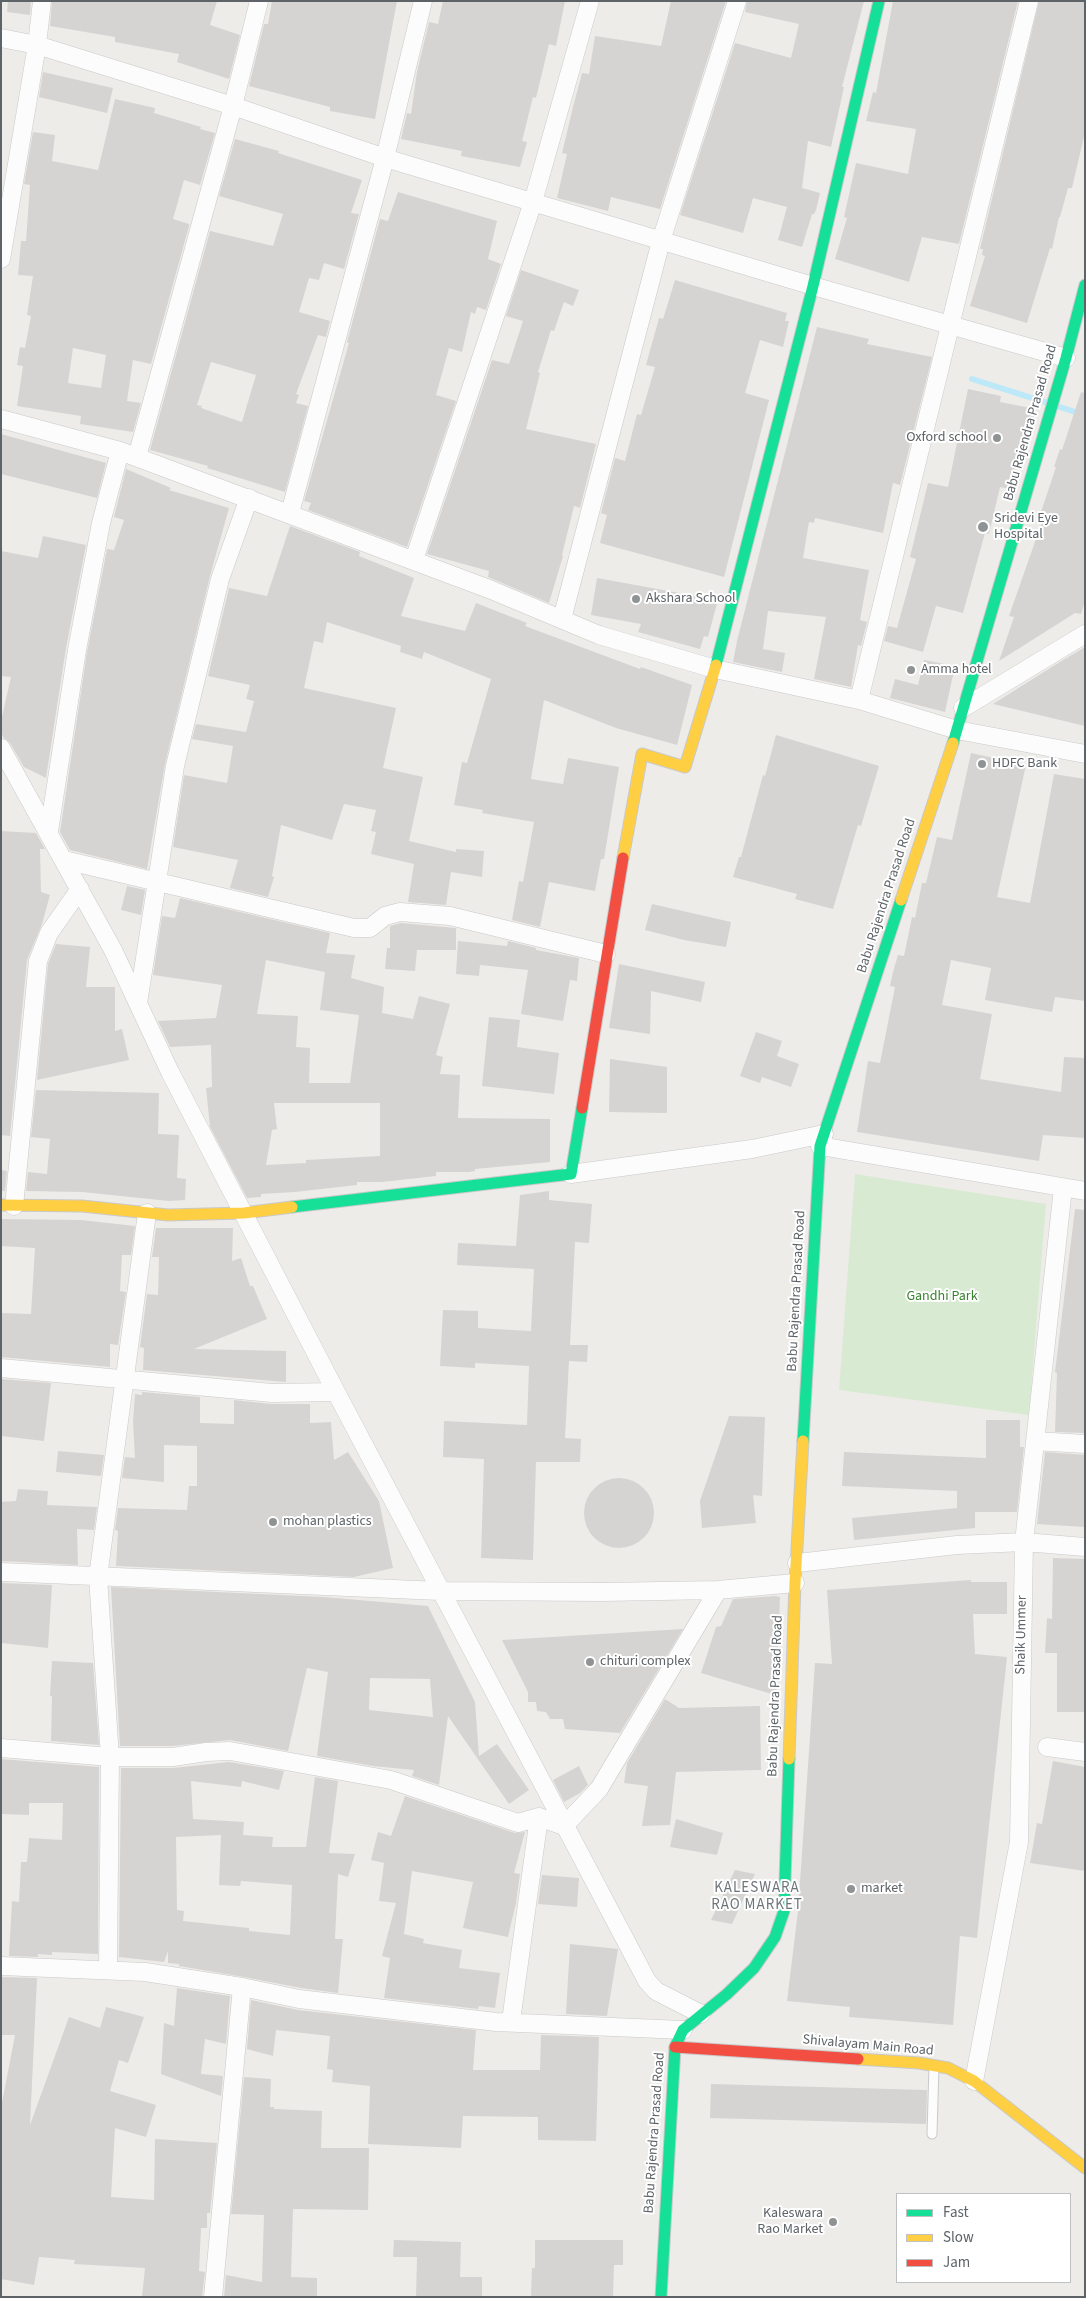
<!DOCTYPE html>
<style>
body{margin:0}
#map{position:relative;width:1086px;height:2298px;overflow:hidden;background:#eeece9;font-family:"Source Sans 3",sans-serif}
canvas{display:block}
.frame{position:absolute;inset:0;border:2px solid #5d6367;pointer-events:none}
.legend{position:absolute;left:896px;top:2193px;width:175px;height:90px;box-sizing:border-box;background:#fff;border:1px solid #bec1c2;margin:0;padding:6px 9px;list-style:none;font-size:15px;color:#5d6367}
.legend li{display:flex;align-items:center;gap:10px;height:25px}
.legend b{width:25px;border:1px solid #bec1c2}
</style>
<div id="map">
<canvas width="1086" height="2298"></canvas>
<div class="frame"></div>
<ul class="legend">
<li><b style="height:6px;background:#16e098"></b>Fast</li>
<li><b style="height:6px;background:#ffcf43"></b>Slow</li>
<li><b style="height:6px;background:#f24e42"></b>Jam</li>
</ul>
</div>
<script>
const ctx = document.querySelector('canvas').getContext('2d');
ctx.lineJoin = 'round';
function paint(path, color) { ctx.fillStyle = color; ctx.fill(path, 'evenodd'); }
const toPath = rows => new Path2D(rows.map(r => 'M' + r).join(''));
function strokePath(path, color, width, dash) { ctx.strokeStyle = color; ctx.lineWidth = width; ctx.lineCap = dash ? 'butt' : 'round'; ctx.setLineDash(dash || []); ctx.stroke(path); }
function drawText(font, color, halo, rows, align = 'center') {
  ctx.font = font + ' "Source Sans 3",sans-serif'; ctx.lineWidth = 4; ctx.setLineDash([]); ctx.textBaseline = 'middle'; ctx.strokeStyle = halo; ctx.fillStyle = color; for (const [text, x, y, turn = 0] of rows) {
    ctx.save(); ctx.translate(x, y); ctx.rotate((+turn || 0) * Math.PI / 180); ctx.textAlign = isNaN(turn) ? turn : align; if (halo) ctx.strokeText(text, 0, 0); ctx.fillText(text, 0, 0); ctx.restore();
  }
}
paint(toPath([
 [855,1174,1046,1204,1029,1415,839,1390]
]), '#d9ead3');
strokePath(toPath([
 [972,379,1048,403],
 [1057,406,1081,414]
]), '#bde8f8', 6);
paint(toPath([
 [8,1,31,1,30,15,7,12],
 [52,1,217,1,210,25,240,35,229,79,177,62,179,54,115,42,115,37,50,26],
 [272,1,397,1,375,119,330,111,330,107,249,86,264,24,268,24],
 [443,1,565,1,556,46,549,44,536,98,533,97,522,141,527,142,520,167,461,156,462,151,401,139,407,113,411,114,417,72,429,22,438,24],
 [671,1,726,1,660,209,611,197,608,211,557,198,567,154,562,153,573,107,582,73,589,74,595,36,661,46],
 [747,1,864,1,842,87,844,87,831,147,808,141,802,188,820,193,816,210,814,214,812,214,802,247,778,240,787,207,753,198,743,233,680,215,735,43,791,58,799,24,745,12],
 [893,1,1018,1,959,244,922,237,909,282,835,259,847,218,844,217,856,163,908,174,916,129,866,121,873,92,876,93],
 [1039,1,1085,1,1085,132,1072,188,1068,188,1060,217,1059,217,1052,249,1050,248,1027,323,970,306,985,256,982,255,983,249,980,249],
 [43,72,113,88,107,113,39,97],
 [115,99,155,108,154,113,201,127,200,129,215,133,200,185,184,180,173,219,189,224,189,226,151,364,133,360,127,401,141,403,133,432,80,424,81,416,17,406,23,366,17,365,20,347,25,348,31,316,27,315,33,276,18,275,21,241,26,241,30,185,24,184,33,132,55,135,52,161,98,170],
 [73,348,106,355,101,388,68,383],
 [235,139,279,151,278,153,362,180,351,213,359,214,344,269,324,263,319,280,309,278,299,312,330,321,326,337,318,335,296,394,299,395,296,403,308,406,285,492,207,468,208,466,150,450,210,231,273,246,283,214,219,196],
 [211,362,256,375,242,422,201,408,202,406,197,405],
 [398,192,497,221,488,259,501,264,486,310,477,307,475,314,471,312,462,352,449,348,436,395,456,401,407,547,308,510,311,503,304,501,349,343,347,342,380,219,388,221],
 [521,270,579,290,573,306,564,302,554,331,551,330,538,372,540,373,526,429,596,444,580,508,574,506,562,555,563,556,549,603,488,577,489,571,427,554,492,360,509,364,523,321,506,316],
 [675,280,787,313,785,321,789,321,783,347,760,340,745,393,769,400,724,577,600,543,607,515,601,513,615,458,625,461,637,414,641,415,655,367,646,365,659,318,663,319],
 [817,327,869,339,867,344,932,357,900,485,893,483,883,533,815,518,814,523,809,522,803,558,869,570,860,620,867,622,861,646,858,645,851,687,814,679,826,617,768,611,763,649,785,653,782,672,733,662,737,641],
 [968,389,1001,396,1000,402,1036,409,1026,445,1021,444,1011,489,1000,487,989,534,985,533,963,613,936,606,923,652,884,641,888,626,897,628,916,559,910,557,928,483,948,487],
 [1081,392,1085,393,1085,601,1081,614,1075,613,999,661,1014,617,1009,616,1044,516,1040,515,1056,467,1054,467,1060,449,1062,450],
 [1,434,106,463,97,498,1,474],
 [126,469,171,488,169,490,229,508,210,576,165,764,147,869,70,850,60,832,87,652,107,549,114,550,124,520,114,517],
 [290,526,360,552,359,556,414,578,401,616,465,631,476,603,527,623,525,626,640,669,641,667,692,685,677,745,616,728,544,700,531,779,563,784,568,758,619,767,604,859,601,859,595,891,549,882,540,927,512,920,519,881,523,882,534,822,482,813,483,810,454,805,462,762,467,763,491,679,424,652,422,659,400,652,401,646,327,622,323,643,314,641,304,688,396,708,383,768,423,777,409,841,456,852,456,849,484,851,482,877,451,872,446,905,408,902,414,864,371,854,376,832,371,831,376,810,344,804,332,840,281,825,272,876,274,877,268,897,230,888,238,860,173,847,184,775,227,783,233,746,192,739,196,724,246,732,254,701,246,699,250,685,208,676,229,588,267,596],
 [43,536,86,545,66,648,46,778,24,767,10,743,4,738,1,733,1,721,11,677,1,676,1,551,38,558],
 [597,578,718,600,708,637,704,636,700,649,638,632,641,624,591,615],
 [1085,647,1085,726,993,704,1055,665],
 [924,660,955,666,945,712,890,698,895,679,918,685],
 [776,735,879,766,861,826,858,825,833,909,795,899,797,894,733,877,739,857,741,857,763,775,765,776],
 [971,753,1026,765,997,897,1030,903,1054,774,1085,779,1085,1001,1055,997,1052,1012,985,1000,991,968,951,960,942,1005,992,1014,980,1079,1061,1092,1064,1057,1085,1058,1085,1138,1043,1135,1039,1161,857,1132,868,1061,880,1063,895,987,890,986,893,972,898,955,904,956,912,917,915,918,922,883,926,883,937,837,952,840],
 [1,831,36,833,45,849,40,849,41,892,50,895,42,924,27,960,10,1136,1,1135],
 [127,886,145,890,141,915,121,910],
 [180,898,330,933,326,953,355,955,351,978,384,987,382,1013,413,1019,419,996,450,1004,436,1055,443,1057,440,1074,460,1075,458,1118,550,1119,550,1162,475,1169,475,1171,469,1172,436,1172,436,1176,382,1182,357,1182,357,1185,295,1192,261,1194,261,1197,247,1198,210,1127,206,1088,212,1087,211,1045,170,1047,158,1021,216,1018,222,985,153,975,162,916,175,918],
 [266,960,325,972,320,1010,359,1015,350,1083,309,1083,310,1048,296,1047,298,1016,257,1014],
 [274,1103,380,1103,380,1156,306,1160,306,1163,266,1165,272,1130,277,1129],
 [652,904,731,922,726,947,684,940,645,930],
 [401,923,456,928,456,950,417,950,415,971,385,969,387,948,390,948,390,926],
 [458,941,507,946,508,941,536,948,536,950,579,958,577,981,570,980,563,1021,521,1014,528,970,480,965,479,976,456,974],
 [56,944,90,947,86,987,115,987,115,1031,122,1029,129,1060,37,1080,48,964],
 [619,964,705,982,701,1002,651,991,650,1034,609,1028],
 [489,1017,520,1020,517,1047,559,1053,554,1094,482,1086],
 [756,1032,782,1041,777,1056,799,1064,791,1087,762,1077,760,1083,740,1076],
 [610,1059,667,1067,667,1113,609,1112],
 [36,1090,159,1093,158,1134,179,1135,177,1178,186,1179,185,1200,169,1201,82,1192,26,1191,28,1172,47,1174,50,1139,31,1137],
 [1,1170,7,1171,5,1191,1,1191],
 [549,1191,549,1200,592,1204,589,1243,575,1242,570,1345,588,1345,587,1362,569,1361,565,1438,581,1439,580,1462,536,1462,533,1560,481,1558,484,1459,443,1457,444,1421,527,1425,529,1366,475,1363,475,1368,440,1366,443,1310,478,1311,478,1328,531,1331,534,1269,457,1265,458,1243,516,1246,520,1195],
 [1075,1209,1085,1210,1085,1433,1055,1432,1057,1373,1055,1372],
 [1,1219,81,1220,135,1226,131,1255,122,1255,120,1291,126,1292,118,1345,110,1344,110,1367,1,1357,1,1313,31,1314,35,1248,1,1246],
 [156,1228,233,1228,232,1261,241,1258,250,1286,253,1286,267,1319,194,1349,286,1351,286,1382,143,1370,144,1348,140,1347,147,1294,158,1295,159,1257,152,1257],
 [1,1379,51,1383,44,1441,1,1436],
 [142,1392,200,1397,200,1423,234,1424,234,1400,271,1404,310,1404,310,1423,331,1422,334,1460,348,1452,379,1501,393,1568,354,1577,116,1566,118,1531,115,1530,118,1508,187,1510,189,1486,197,1486,197,1446,164,1445,164,1482,122,1478,125,1457,135,1458,133,1421,135,1394,142,1395],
 [729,1416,765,1417,762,1496,753,1495,756,1523,702,1528,700,1501],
 [986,1420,1020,1420,1020,1447,1024,1447,1017,1512,975,1512,975,1528,854,1540,852,1518,957,1508,957,1491,842,1486,844,1452,986,1458],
 [58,1451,104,1455,101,1476,56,1472],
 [1045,1452,1085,1455,1085,1527,1037,1524],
 '584 1513a35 35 0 1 1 70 0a35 35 0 1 1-70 0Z',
 [18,1489,48,1491,47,1505,97,1507,94,1530,77,1529,78,1565,1,1561,1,1502,16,1501],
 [1053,1558,1085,1559,1085,1712,1057,1712,1057,1653,1045,1653,1047,1618,1052,1619],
 [971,1580,971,1582,1007,1582,1007,1614,973,1614,975,1654,1007,1657,977,1938,960,1936,953,2025,849,2017,850,2007,787,2001,798,1911,815,1663,832,1664,827,1590],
 [1,1583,52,1585,48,1648,1,1643],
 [111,1587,324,1597,428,1606,475,1702,479,1756,497,1744,529,1790,509,1804,448,1716,439,1785,412,1776,414,1770,373,1766,317,1756,328,1672,307,1668,288,1751,230,1740,172,1746,120,1746],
 [370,1678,430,1679,433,1717,369,1710],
 [775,1596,780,1597,777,1687,775,1695,701,1673,716,1627,721,1626,733,1599],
 [683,1629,620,1733,565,1729,563,1719,550,1719,546,1712,537,1711,536,1702,528,1702,528,1692,502,1640],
 [52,1661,93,1663,99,1745,51,1741,52,1696,50,1696],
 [665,1699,679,1708,760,1706,761,1770,676,1772,670,1825,642,1826,648,1786,624,1783,627,1763],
 [1,1759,99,1767,98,1954,52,1952,52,1955,38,1954,38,1957,9,1956,12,1901,19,1902,21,1862,27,1862,29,1838,62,1840,63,1803,29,1803,29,1815,1,1814],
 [1053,1761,1085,1767,1085,1871,1030,1863,1037,1823,1042,1824],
 [229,1762,284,1771,279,1790,242,1781,241,1787,191,1781,193,1819,244,1822,243,1835,273,1837,272,1847,306,1847,315,1777,338,1781,329,1853,355,1854,348,1877,338,1874,335,1939,343,1939,338,1993,301,1988,244,1977,179,1966,179,1964,168,1963,168,1951,164,1962,119,1957,121,1768,173,1768],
 [221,1835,219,1885,240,1886,241,1881,292,1885,290,1935,249,1931,249,1928,183,1921,184,1911,177,1910,176,1837],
 [579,1766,588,1785,580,1793,564,1802,553,1780],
 [405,1796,515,1833,525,1832,514,1873,520,1874,516,1903,508,1937,463,1928,473,1882,412,1871,404,1934,424,1939,423,1943,462,1950,459,1968,500,1973,495,2008,479,2006,478,2009,384,1998,390,1958,382,1956,396,1903,379,1901,384,1863,371,1860,378,1832,391,1836],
 [676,1819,723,1833,717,1855,670,1847],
 [735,1870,755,1874,732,1924,711,1920],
 [542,1875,579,1878,577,1907,538,1904],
 [570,1944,618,1949,607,2016,566,2014],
 [1,1977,37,1978,30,2125,69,2017,100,2028,106,2007,144,2017,128,2063,119,2060,110,2091,156,2105,146,2137,115,2128,111,2197,154,2200,155,2139,217,2143,210,2213,207,2213,207,2228,201,2228,199,2271,205,2272,202,2297,142,2297,145,2268,74,2264,75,2260,39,2257,34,2285,1,2279,1,2108,15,2035,1,2035],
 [177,1988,230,1996,226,2044,205,2039,201,2074,223,2076,221,2096,161,2074,164,2023,174,2026],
 [251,2000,298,2010,476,2030,473,2070,540,2070,541,2035,599,2037,596,2141,538,2140,538,2117,463,2116,461,2148,368,2144,370,2086,332,2082,333,2070,327,2069,330,2036,276,2030,273,2056,247,2049],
 [244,2077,271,2079,270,2107,274,2107,274,2109,322,2111,321,2148,369,2148,368,2210,293,2209,291,2277,317,2278,317,2297,224,2297,226,2275,262,2282,264,2215,231,2214],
 [711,2084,927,2090,926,2124,710,2118],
 [394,2240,461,2242,460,2277,482,2277,482,2297,416,2297,417,2257,393,2257],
 [535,2240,623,2240,623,2265,614,2265,613,2297,531,2297,532,2268,535,2268]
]), '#d6d4d3');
const lane = toPath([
 [932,2134,934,2066]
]);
const street = toPath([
 [1,38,37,45,233,106,385,158,813,286,1066,358],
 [1,259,37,45,42,1],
 [1,419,120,451,489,589,599,635,715,669,859,700,957,730,1085,754],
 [137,457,233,106,259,1],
 [290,513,385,158,423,1],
 [414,560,533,202,590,1],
 [562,619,661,241,737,1],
 [859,700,1029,1],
 [963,708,1085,634],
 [1,748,113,950,170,1072,336,1392,647,1981,656,1991,701,2014],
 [49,831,77,650,101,523,120,451],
 [64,860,354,928,370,928,385,916,400,912,450,916,606,954],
 [138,1003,175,766,220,579,249,498],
 [820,1146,1085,1191],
 [571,1174,752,1149,824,1134],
 [14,1206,38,961,49,933,80,889],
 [1,1368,272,1393,336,1392],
 [1035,1441,1085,1444],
 [797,1563,957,1545,1024,1542,1085,1547],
 [1,1572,440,1591,603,1592,718,1590,795,1583],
 [1047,1747,1085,1752],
 [1,1748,110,1757,173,1757,206,1752,230,1751,391,1780,518,1823,539,1817,564,1826,599,1789,718,1590],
 [1,1966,145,1972,242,1987,299,1999,496,2022,683,2030],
 [108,1970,110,1757,98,1577,147,1213],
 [511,2021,539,1817],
 [974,2081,1019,1842,1024,1542,1063,1188],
 [213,2297,242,1987]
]);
const fast = toPath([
 [716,665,813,286,879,1],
 [953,743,1066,358,1085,285],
 [292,1207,571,1174,582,1108],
 [803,1441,820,1146,901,900],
 [661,2297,675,2047,683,2030,727,1994,754,1968,775,1937,784,1911,789,1759]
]);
const slow = toPath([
 [623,858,642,754,685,767,716,665],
 [901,900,953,743],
 [1,1205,82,1206,168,1215,244,1213,292,1207],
 [789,1759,795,1583,803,1441],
 [858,2059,919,2063,948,2068,974,2081,1085,2168]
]);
const jam = toPath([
 [582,1108,623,858],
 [675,2047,858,2059]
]);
strokePath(lane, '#c9c9ca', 11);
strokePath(street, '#c9c9ca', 19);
strokePath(fast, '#c9c9ca', 13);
strokePath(slow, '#c9c9ca', 13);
strokePath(jam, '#c9c9ca', 13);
strokePath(lane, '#fcfcfc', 9);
strokePath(street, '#fcfcfc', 18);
strokePath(fast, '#16e098', 11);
strokePath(slow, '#ffcf43', 11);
strokePath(jam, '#f24e42', 11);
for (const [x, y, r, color] of [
 [997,438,5,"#909394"],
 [983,527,6,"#909394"],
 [636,599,5,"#909394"],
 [911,670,5,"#909394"],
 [982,764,5,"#909394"],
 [273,1522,5,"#909394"],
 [590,1662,5,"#909394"],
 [851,1889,5,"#909394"],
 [833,2222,5,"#909394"]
]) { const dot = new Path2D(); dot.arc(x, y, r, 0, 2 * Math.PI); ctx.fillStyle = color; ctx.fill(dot); strokePath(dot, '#fff', 2); }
drawText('14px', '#5d6367', '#fff', [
 ["Babu Rajendra Prasad Road",1031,423,-74],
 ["Babu Rajendra Prasad Road",887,896,-72],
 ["Babu Rajendra Prasad Road",797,1291,-87],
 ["Shaik Ummer",1022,1635,-89],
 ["Babu Rajendra Prasad Road",776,1696,-88],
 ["Shivalayam Main Road",868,2046,5],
 ["Babu Rajendra Prasad Road",655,2133,-86]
]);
drawText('14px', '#5d6367', '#fff', [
 ["Oxford school",987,438,"right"],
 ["Sridevi Eye",994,519],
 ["Hospital",994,535],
 ["Akshara School",646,599],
 ["Amma hotel",921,670],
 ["HDFC Bank",992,764],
 ["mohan plastics",283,1522],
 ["chituri complex",600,1662],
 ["market",861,1889],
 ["Kaleswara",823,2214,"right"],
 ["Rao Market",823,2230,"right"]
], 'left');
drawText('14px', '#398430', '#fff', [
 ["Gandhi Park",942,1297]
]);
ctx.letterSpacing = '1px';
drawText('15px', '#6e7579', '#fff', [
 ["KALESWARA",757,1889],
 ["RAO MARKET",757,1906]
]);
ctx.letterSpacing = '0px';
</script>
